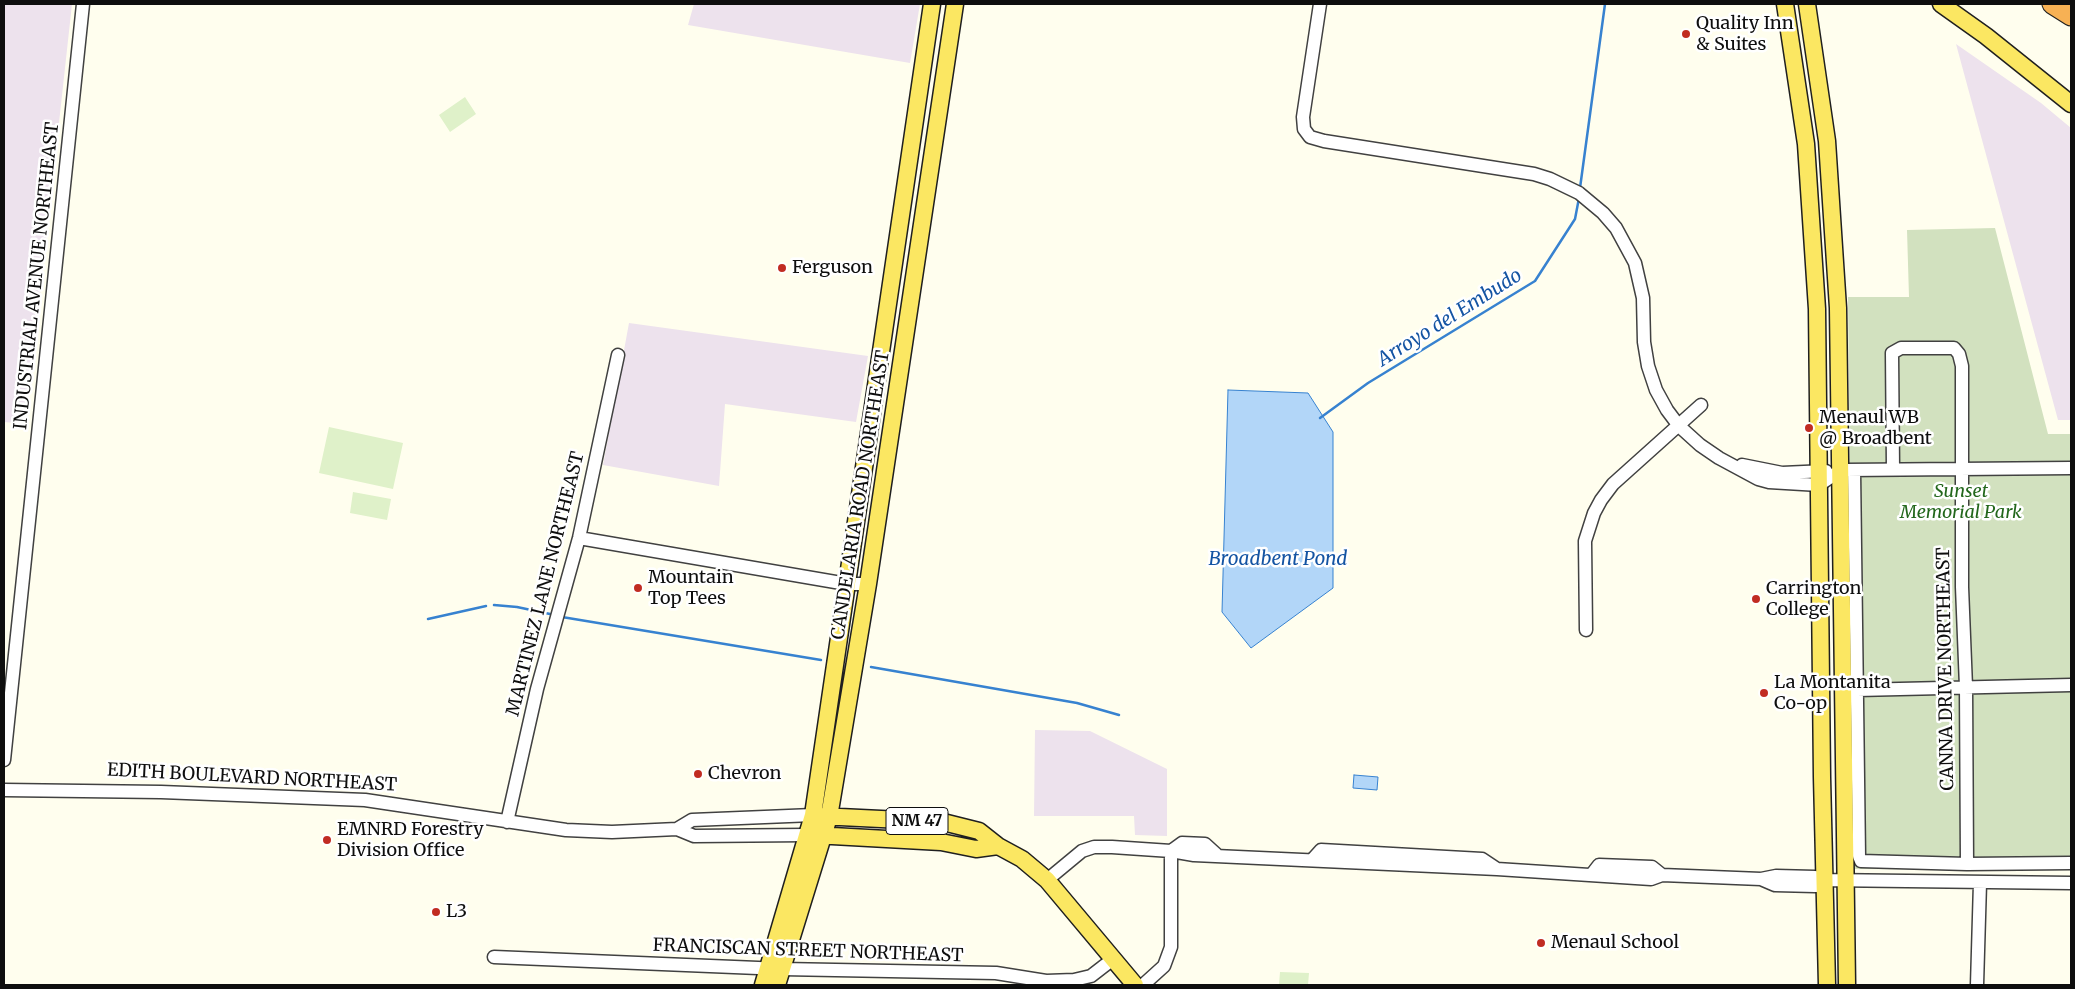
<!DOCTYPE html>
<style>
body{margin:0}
#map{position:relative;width:2075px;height:989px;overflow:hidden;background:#fffeee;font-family:Merriweather,serif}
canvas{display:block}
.frame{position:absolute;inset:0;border:5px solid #0e0e0e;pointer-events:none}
</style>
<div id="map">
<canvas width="2075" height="989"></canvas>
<div class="frame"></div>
</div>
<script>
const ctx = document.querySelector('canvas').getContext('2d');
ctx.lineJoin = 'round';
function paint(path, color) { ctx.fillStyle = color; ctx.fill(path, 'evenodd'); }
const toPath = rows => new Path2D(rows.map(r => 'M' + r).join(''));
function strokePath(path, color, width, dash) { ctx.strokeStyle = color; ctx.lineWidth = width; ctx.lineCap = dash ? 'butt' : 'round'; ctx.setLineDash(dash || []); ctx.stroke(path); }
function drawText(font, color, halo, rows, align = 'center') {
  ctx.font = font + ' Merriweather,serif'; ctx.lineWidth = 5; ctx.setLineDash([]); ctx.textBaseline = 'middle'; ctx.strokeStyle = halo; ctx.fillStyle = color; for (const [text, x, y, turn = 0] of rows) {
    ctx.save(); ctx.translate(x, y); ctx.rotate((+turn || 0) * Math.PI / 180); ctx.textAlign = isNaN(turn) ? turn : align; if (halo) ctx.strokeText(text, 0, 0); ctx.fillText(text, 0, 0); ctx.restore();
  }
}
paint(toPath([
 [4,4,72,4,26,424,4,422],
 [694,4,920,4,910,63,688,25],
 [1956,44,2041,103,2071,128,2071,420,2058,420],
 [629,323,868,356,856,422,725,404,719,486,603,465],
 [1035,730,1090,731,1167,769,1167,836,1135,835,1134,816,1034,816]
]), '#ede2ed');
paint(toPath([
 [1995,228,2048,434,2071,434,2071,870,1854,869,1848,297,1909,297,1907,230]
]), '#d2e1bf');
paint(toPath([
 [465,97,476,114,450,132,439,115],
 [329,427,403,443,393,489,319,473],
 [353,492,391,499,387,520,350,513],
 [1280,972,1309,973,1308,985,1279,985]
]), '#dff1c9');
const water = toPath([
 [1228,390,1308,393,1333,432,1333,588,1251,648,1222,612,1228,390],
 [1354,775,1378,777,1377,790,1353,788,1354,775]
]);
paint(water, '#b2d6f8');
strokePath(water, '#3782d0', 1);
strokePath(toPath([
 [1580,188,1605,4],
 [1320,418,1368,383,1535,281,1575,219,1579,198],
 [494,605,517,607,550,614],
 [562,617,821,660],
 [428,619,486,606],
 [871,667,1077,703,1119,715]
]), '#3782d0', 2.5);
const minor = toPath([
 [1320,4,1303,117,1304,129,1310,137,1324,141,1534,174,1550,179,1579,193,1603,213,1616,228,1635,263,1643,298,1644,342,1648,366,1656,390,1667,410,1679,426,1700,445,1719,458,1758,479,1769,482,1819,485,1841,470],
 [1742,465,1782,473,1826,471],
 [1893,469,1892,353,1901,348,1954,348,1959,354,1962,366,1962,587,1966,687,1967,864],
 [1846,470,2071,468],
 [1854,470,1859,856,1861,861,1967,864,2071,863],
 [579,538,847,584,868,584],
 [1586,630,1585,541,1594,513,1601,500,1613,484,1701,405],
 [1857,690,2071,685],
 [4,760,83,4],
 [4,790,161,792,365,800,566,830,612,832,677,829,692,820,813,815],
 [507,822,537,689,579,538,618,355],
 [677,829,694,836,807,835],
 [1171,851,1182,843,1205,844,1216,854],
 [1312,860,1321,850,1482,859,1497,869],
 [1592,874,1599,865,1652,867,1662,875],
 [1761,879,1775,885,1815,886,1825,880],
 [1047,880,1082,851,1094,847,1112,847,1171,851,1194,855,1497,869,1651,879,1662,875,1761,879,1776,876,1815,877,1825,880,2071,883],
 [494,957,782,969,996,973,1046,981,1074,980,1091,976,1113,959],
 [1143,985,1164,966,1171,947,1171,851],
 [1977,985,1980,883]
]);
const major = toPath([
 [1785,4,1806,144,1817,309,1822,777,1827,985],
 [1807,4,1827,141,1838,308,1847,985],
 [1941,4,1986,36,2071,104],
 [819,816,943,822,979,831,998,846,1022,859,1047,880,1135,985],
 [814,835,941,842,976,849,998,846],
 [763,985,813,815,932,4],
 [777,985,829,817,868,584,955,4]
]);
const highway = toPath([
 [2052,4,2071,16]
]);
strokePath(minor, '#414141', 15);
strokePath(major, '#1f1f1f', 19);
strokePath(highway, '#1f1f1f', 21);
strokePath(minor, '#fff', 12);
strokePath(major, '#fbe762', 16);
strokePath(highway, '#f7b154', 19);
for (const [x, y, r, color] of [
 [1686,34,5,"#c12c22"],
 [782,268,5,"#c12c22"],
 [1809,428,5,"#c12c22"],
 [638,588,5,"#c12c22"],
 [1756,599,5,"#c12c22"],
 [1764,693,5,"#c12c22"],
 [698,774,5,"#c12c22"],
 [327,840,5,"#c12c22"],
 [436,912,5,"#c12c22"],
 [1541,943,5,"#c12c22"]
]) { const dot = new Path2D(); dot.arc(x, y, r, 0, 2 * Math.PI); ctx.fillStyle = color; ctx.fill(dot); strokePath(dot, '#fff', 2); }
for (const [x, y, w] of [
 [917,821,62]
]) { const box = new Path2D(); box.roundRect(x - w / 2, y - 13.5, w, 27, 4); ctx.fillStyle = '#fff'; ctx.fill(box); strokePath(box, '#0e0e0e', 1); }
drawText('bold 16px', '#0e0e0e', null, [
 ["NM 47",917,821]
]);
drawText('18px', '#0e0e0e', '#fff', [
 ["Quality Inn",1696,24],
 ["& Suites",1696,45],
 ["Ferguson",792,268],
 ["Menaul WB",1819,418],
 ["@ Broadbent",1819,439],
 ["Mountain",648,578],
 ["Top Tees",648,599],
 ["Carrington",1766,589],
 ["College",1766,610],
 ["La Montanita",1774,683],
 ["Co-op",1774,704],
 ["Chevron",708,774],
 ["EMNRD Forestry",337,830],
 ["Division Office",337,851],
 ["L3",446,912],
 ["Menaul School",1551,943]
], 'left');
drawText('18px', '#0e0e0e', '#fff', [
 ["INDUSTRIAL AVENUE NORTHEAST",37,276,-84],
 ["CANDELARIA ROAD NORTHEAST",861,495,-81],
 ["MARTINEZ LANE NORTHEAST",546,584,-76],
 ["CANNA DRIVE NORTHEAST",1946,669,-91],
 ["EDITH BOULEVARD NORTHEAST",252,778,3],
 ["FRANCISCAN STREET NORTHEAST",808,951,2]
]);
drawText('italic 18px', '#23671c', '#fff', [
 ["Sunset",1961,492],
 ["Memorial Park",1961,513]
]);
drawText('italic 19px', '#1454a3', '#fff', [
 ["Arroyo del Embudo",1450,318,-32],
 ["Broadbent Pond",1278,560]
]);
</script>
